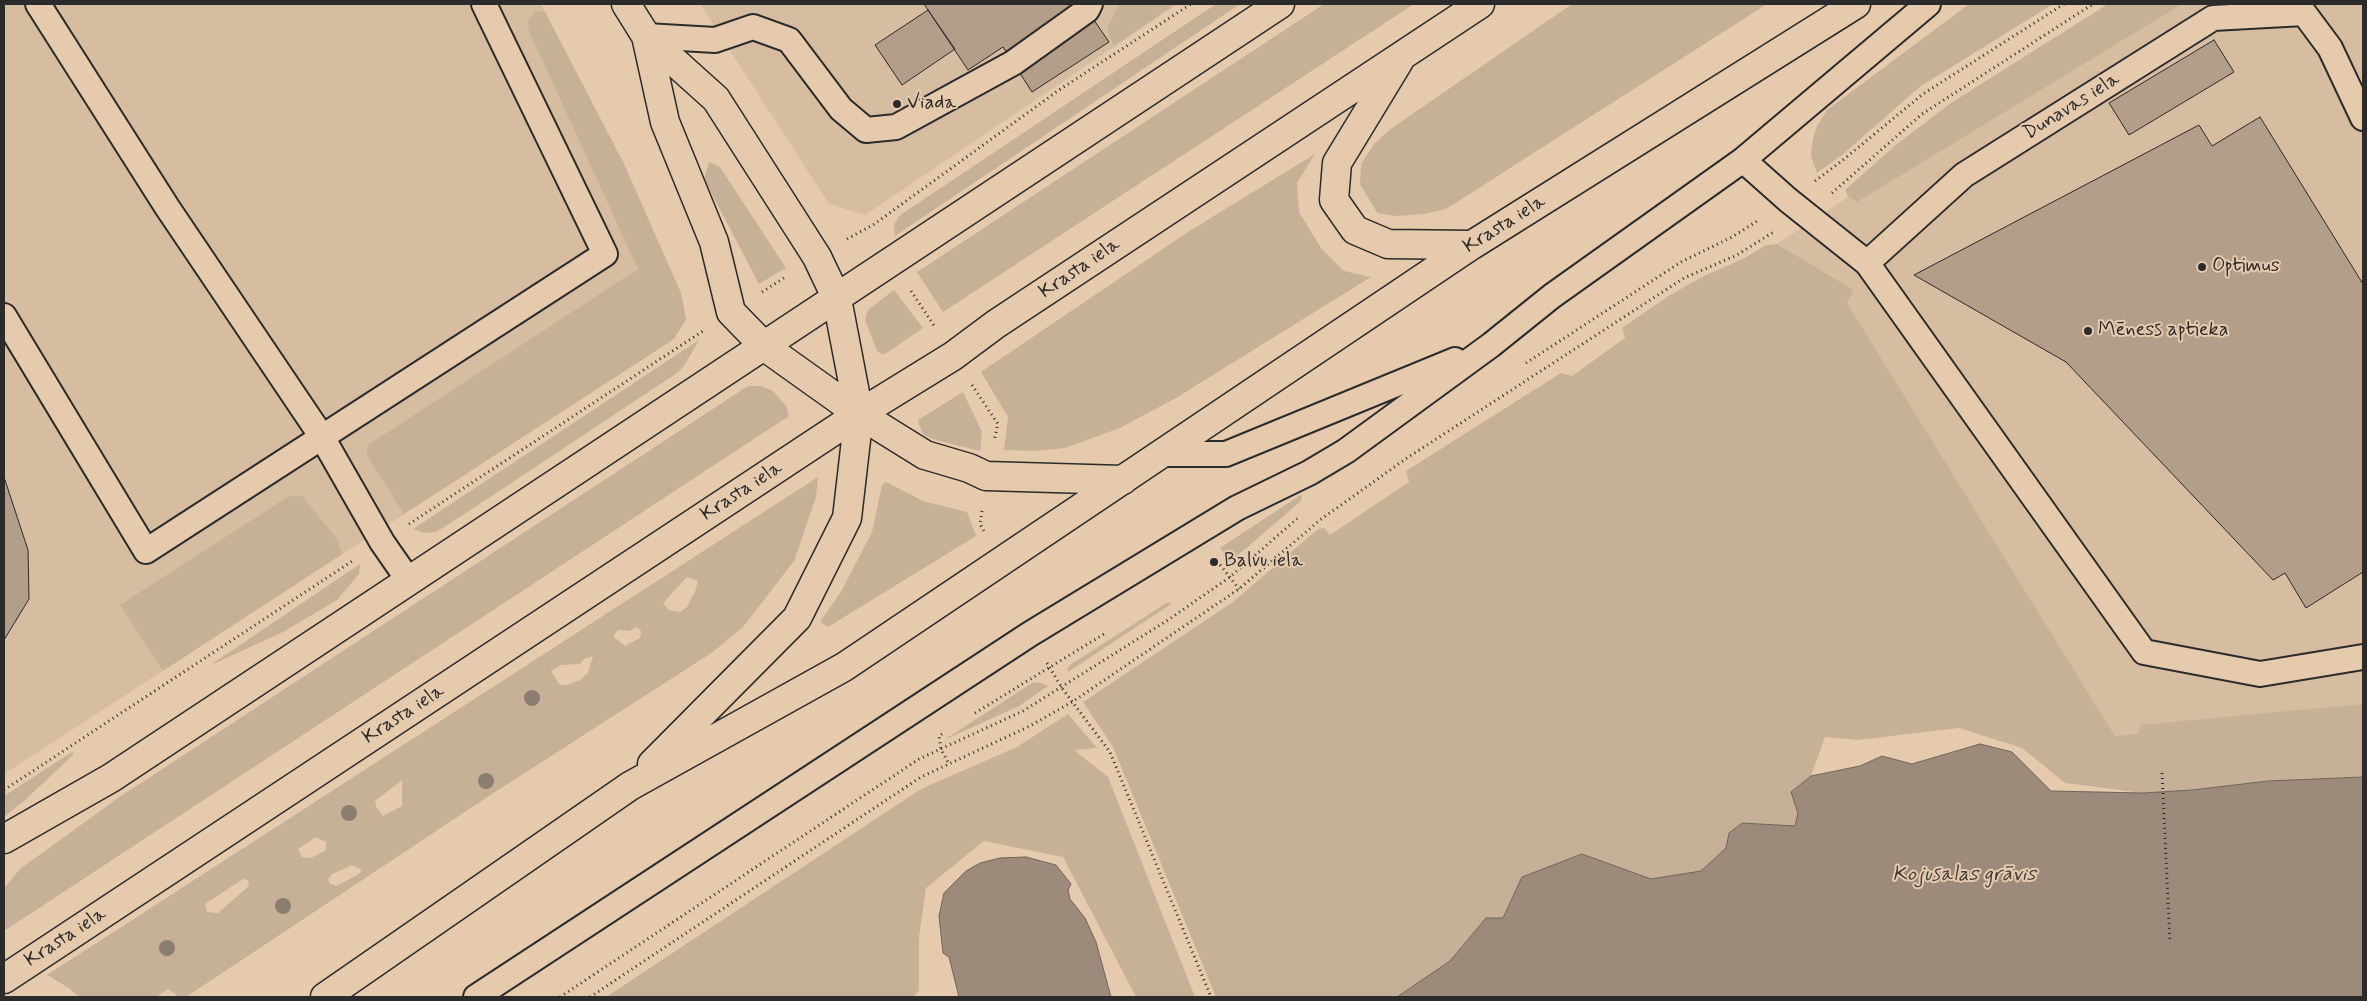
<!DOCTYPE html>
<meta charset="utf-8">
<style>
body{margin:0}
#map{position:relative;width:2367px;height:1001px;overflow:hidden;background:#e6caad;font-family:Mynerve,sans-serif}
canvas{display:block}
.frame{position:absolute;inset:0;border:5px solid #2b2b2b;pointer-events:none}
</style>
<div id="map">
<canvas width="2367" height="1001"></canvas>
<div class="frame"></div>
</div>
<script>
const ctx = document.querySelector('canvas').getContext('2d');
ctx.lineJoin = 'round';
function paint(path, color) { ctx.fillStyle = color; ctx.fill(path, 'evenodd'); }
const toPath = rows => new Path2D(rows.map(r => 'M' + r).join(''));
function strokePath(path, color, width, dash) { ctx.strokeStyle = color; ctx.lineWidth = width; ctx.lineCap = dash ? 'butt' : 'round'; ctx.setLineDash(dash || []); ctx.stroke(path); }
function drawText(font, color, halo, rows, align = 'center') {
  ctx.font = font + ' Mynerve,sans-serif'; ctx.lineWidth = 4; ctx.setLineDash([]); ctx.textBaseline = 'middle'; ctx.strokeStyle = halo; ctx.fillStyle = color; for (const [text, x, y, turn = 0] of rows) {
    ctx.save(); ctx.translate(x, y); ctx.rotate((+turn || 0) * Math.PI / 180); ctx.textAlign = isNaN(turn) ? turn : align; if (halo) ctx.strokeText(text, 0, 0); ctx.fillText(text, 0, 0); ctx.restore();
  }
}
paint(toPath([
 [4,4,541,4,624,164,681,293,686,319,674,339,4,774],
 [700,4,1178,4,865,215,829,204],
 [2139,4,2363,4,2363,709,2140,725,2139,733,2115,736,1847,303,1854,290,1777,244]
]), '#d6bda2');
paint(toPath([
 [1119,4,1175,4,1114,46,1107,29],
 [1216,4,1240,4,895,236,894,225,899,216],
 [1324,4,1414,4,943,312,917,272],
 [1572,4,1767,4,1446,209,1424,214,1396,216,1377,213,1360,184,1361,164,1374,144,1392,128],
 [1969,4,2053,4,1921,86,1842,155,1817,173,1811,156,1813,139,1817,126,1827,110],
 [2108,4,2182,4,1857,202,1848,196,1845,190,1897,144,1951,103],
 [535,11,545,12,624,164,681,293,686,319,674,339,404,514,367,455,368,445,638,269,529,31,528,21],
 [1315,154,1297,183,1299,212,1321,248,1344,271,1371,277,1176,398,1120,428,1065,448,1035,451,1004,450,1008,417,981,372,1191,230],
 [709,162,720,167,786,268,759,284,704,179],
 [1777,244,1854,290,1847,303,2115,736,2139,733,2140,725,2363,704,2363,777,2268,781,2192,790,2143,793,2065,783,2022,748,1959,728,1858,740,1825,737,1811,776,1791,792,1798,813,1795,826,1741,823,1729,833,1726,848,1701,871,1651,879,1582,854,1522,877,1503,919,1486,918,1450,961,1397,997,1216,997,1113,747,1083,702,1233,602,1318,529,1324,528,1330,535,1409,482,1406,471,1561,373,1572,376,1625,338,1622,328,1670,295,1704,276,1743,259,1766,245],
 [894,290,923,328,885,354,882,354,877,351,865,320,868,310],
 [699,340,684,366,677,373,460,517,436,532,424,533,413,529],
 [748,386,761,386,773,391,786,406,789,416,4,931,4,888,20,869,118,798],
 [963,392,982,432,980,451,936,440,924,435,919,425,918,420],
 [818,477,816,497,794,561,743,627,713,652,489,796,186,997,176,997,177,995,168,989,156,997,79,997,69,988,47,975],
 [687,577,698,581,695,592,687,607,680,612,669,610,663,603],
 [637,627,641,631,640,638,625,646,613,636,618,630,630,631],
 [593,656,588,673,580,680,567,685,560,685,551,671,561,665,580,664,584,659],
 [402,780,402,806,383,816,377,809,375,801],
 [316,837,326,842,326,850,311,858,302,857,298,849],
 [352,865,362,870,357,875,337,886,330,884,328,879,332,874],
 [243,879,248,880,249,886,218,913,207,912,205,904],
 [886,482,923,501,967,512,976,536,828,627,820,622,842,590,872,532,882,485],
 [1302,494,1301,501,1230,562,1220,548],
 [289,496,302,496,338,540,342,554,163,671,120,605],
 [360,564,359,574,337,600,283,632,209,666],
 [1168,602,1171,604,1068,672,1067,669,1070,665],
 [1039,682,1048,686,1019,706,944,740,1032,683],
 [1068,714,1097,748,1074,750,1108,777,1195,997,1136,997,1063,857,984,841,926,888,919,937,919,990,914,997,606,997,921,789,1017,747],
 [72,752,74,754,24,801,4,817,4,796]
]), '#c7b098');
const water = toPath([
 [1980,744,2012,752,2051,791,2143,793,2192,790,2268,781,2363,777,2363,997,1397,997,1450,961,1486,918,1503,918,1522,877,1582,854,1651,879,1701,871,1726,848,1729,833,1742,823,1795,826,1798,813,1791,792,1811,776,1860,766,1882,756,1912,764,1980,744],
 [1026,857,1056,865,1071,884,1068,890,1070,899,1085,918,1096,942,1111,997,959,997,949,957,943,953,939,916,944,893,966,871,980,863,1000,858,1026,857]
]);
paint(water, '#9c8b7a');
strokePath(water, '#6f655a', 1);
const building = toPath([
 [924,4,1083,4,1109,42,1032,92,1003,47,968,70,924,4],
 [928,10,955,49,902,85,875,45,928,10],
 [2214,40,2234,72,2129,135,2109,103,2214,40],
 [2260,117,2363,284,2363,572,2306,608,2285,573,2273,580,2066,362,1914,275,2199,125,2212,146,2260,117],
 [4,477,28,550,29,599,4,640,4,477]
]);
paint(building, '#b29e89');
strokePath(building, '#2b2b2b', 1);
const service = toPath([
 [38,4,167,207,322,437,382,542,409,581],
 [646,36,715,40,753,27,789,40,841,109,866,130,896,127,1013,63,1087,10,1090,4],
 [1743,160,1788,200,1867,263,2144,652,2260,674,2363,657],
 [1867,263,1964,175,2213,18,2304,13,2330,48,2363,118],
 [4,316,146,551,605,254,484,4],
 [1159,454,1226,454,1455,360],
 [476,997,1030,634,1237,508,1309,473,1346,451,1491,345,1552,296,1743,160,1928,4]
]);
const minor = toPath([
 [4,839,111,778,1280,4]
]);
const tertiary = toPath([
 [626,4,646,36,716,99,817,257,837,299,859,414],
 [646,36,665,122,714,242,731,312,765,347,859,414]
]);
const trunk = toPath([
 [1399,61,1337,163,1334,200,1355,230,1388,244,1472,245],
 [859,414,925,455,969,468,986,476,1123,480],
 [652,764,797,618,847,518,859,414],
 [4,979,859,414,953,356,996,324,1480,4],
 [325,997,630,786,844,667,1472,245,1856,4]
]);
strokePath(service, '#2b2b2b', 28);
strokePath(minor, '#2b2b2b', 31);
strokePath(tertiary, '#2b2b2b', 31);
strokePath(trunk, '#2b2b2b', 31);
strokePath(toPath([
 [1815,181,1843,160,1923,94,2064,4],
 [1832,193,1922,114,2093,4],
 [847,239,873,225,1059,90,1191,4],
 [911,291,935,327],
 [762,292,787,276],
 [1526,363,1681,262,1732,237,1759,220],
 [972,385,998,424,994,441],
 [982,511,980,524,984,531],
 [409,524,703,331],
 [1217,561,1239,589],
 [1047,663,1062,688,1110,752,1211,997],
 [975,713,1104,634],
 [942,734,939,736,941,749,948,762],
 [2162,773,2170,943],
 [4,790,354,560],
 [560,997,919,759,1023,711,1168,620,1230,577,1299,517],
 [590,997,921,777,1030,726,1072,702,1239,589,1320,520,1407,458,1684,278,1737,255,1775,231]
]), '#2b2b2b', 3, [1, 4]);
strokePath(service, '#e6caad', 24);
strokePath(minor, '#e6caad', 28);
strokePath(tertiary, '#e6caad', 28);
strokePath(trunk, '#e6caad', 28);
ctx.fillStyle = '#8c7e6e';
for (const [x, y] of [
 [532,698],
 [486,781],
 [349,813],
 [283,906],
 [167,948]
]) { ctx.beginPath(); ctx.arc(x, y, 8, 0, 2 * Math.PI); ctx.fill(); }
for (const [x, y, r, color] of [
 [897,104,5,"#2b2b2b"],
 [2202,267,5,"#2b2b2b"],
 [2088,331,5,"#2b2b2b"],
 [1214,562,5,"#2b2b2b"]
]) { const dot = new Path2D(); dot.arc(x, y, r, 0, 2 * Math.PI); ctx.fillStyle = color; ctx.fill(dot); strokePath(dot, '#e6caad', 2); }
drawText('20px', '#2b2b2b', '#e6caad', [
 ["Viada",907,104],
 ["Optimus",2212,267],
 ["Mēness aptieka",2098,331],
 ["Balvu iela",1224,562]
], 'left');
drawText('20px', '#2b2b2b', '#e6caad', [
 ["Dunavas iela",2072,107,-32],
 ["Krasta iela",1505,225,-32],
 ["Krasta iela",1080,269,-34],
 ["Krasta iela",742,492,-33],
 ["Krasta iela",404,715,-33],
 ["Krasta iela",66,938,-33]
]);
drawText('italic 21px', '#423e3b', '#e6caad', [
 ["Kojusalas grāvis",1964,876]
]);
</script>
